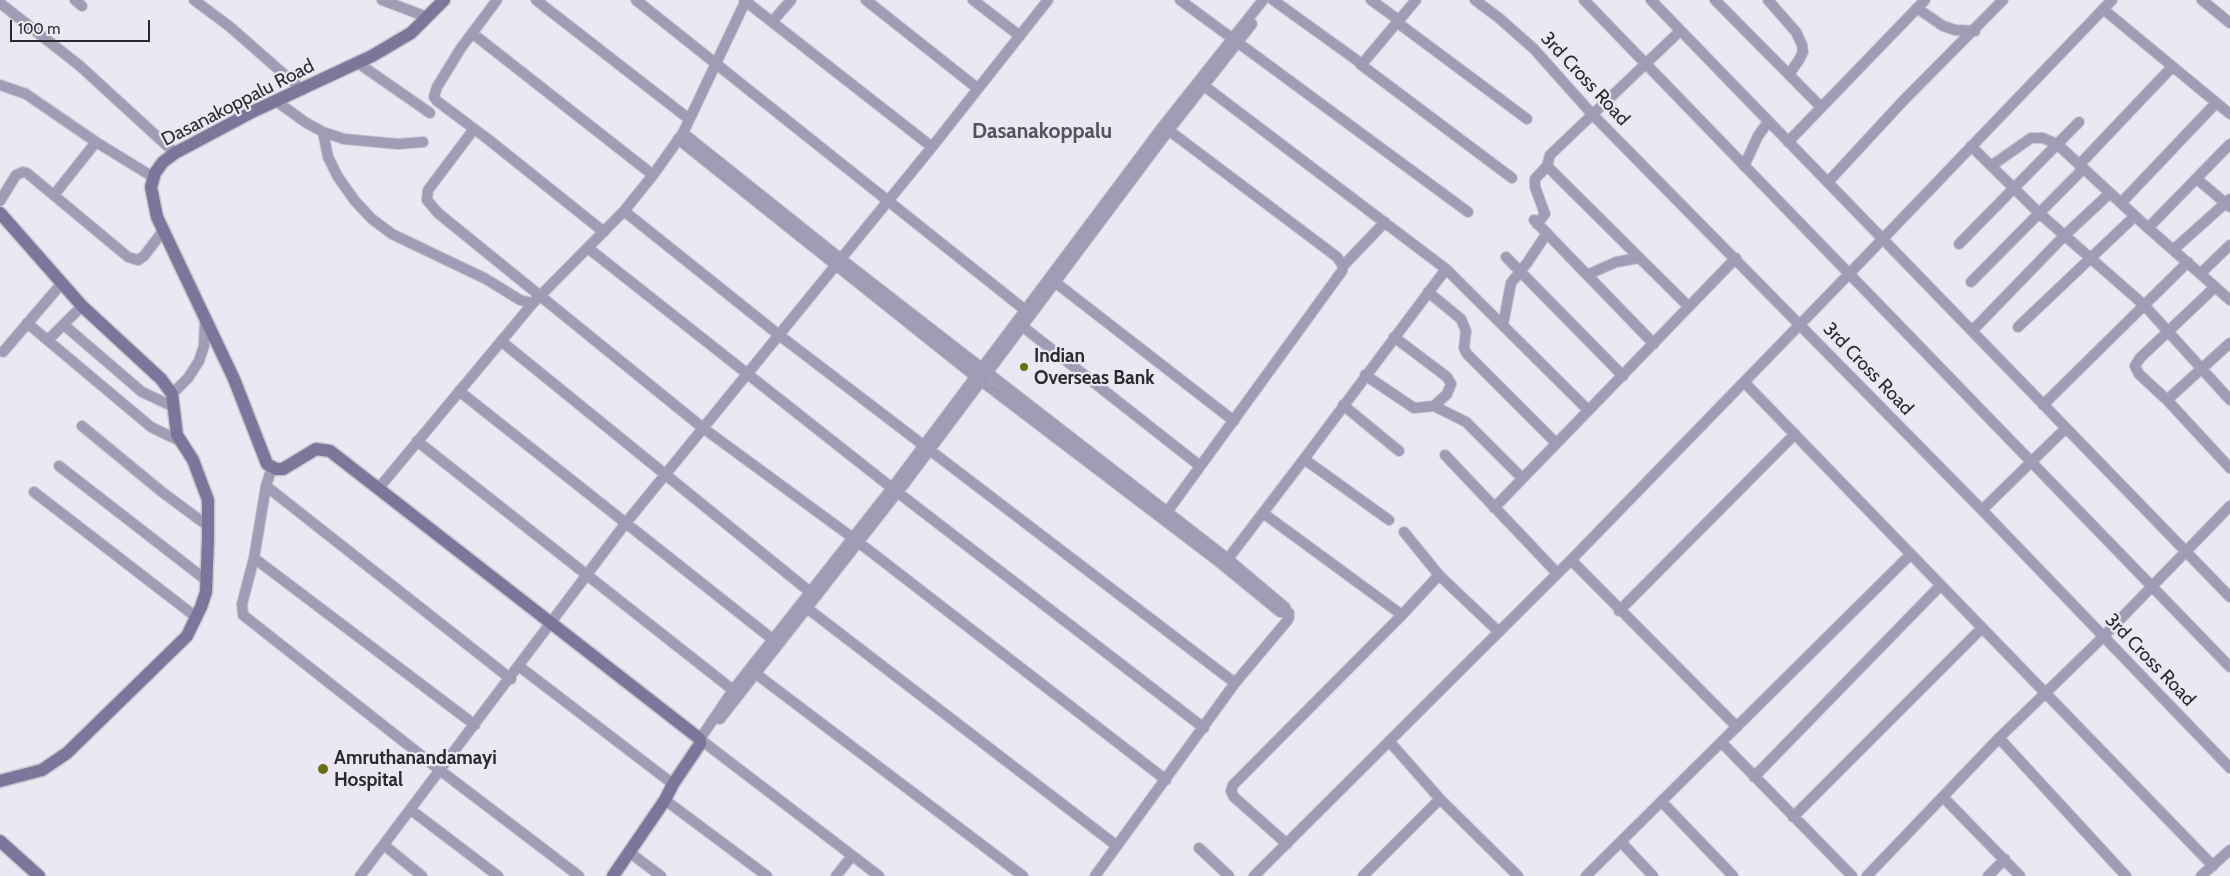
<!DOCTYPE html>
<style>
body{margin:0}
#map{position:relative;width:2230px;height:876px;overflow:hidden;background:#ebe8f4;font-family:Cabin,sans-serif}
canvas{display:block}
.scale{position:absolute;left:10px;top:20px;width:140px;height:22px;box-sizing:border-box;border:2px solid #2b2a2e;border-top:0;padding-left:6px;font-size:15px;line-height:18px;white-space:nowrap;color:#2b2a2e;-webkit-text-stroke:4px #ebe8f4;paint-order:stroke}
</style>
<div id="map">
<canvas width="2230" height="876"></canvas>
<div class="scale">100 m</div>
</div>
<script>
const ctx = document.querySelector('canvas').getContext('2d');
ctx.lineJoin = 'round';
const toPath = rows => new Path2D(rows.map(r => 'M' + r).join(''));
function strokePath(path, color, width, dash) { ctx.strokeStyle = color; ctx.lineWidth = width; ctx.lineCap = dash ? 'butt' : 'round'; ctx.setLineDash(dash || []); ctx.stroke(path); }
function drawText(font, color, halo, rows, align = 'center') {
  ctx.font = font + ' Cabin,sans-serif'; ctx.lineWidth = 4.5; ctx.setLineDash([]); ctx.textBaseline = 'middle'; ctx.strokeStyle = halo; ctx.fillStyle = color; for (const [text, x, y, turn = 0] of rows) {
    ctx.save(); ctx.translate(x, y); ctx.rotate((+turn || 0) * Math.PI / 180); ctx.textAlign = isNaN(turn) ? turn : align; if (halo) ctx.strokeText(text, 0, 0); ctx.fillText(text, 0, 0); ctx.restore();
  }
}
const street = toPath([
 [75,0,82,6],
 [194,0,229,26,302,90],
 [382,0,427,17],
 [497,0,461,48,437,87,434,97,437,101,489,140,604,232],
 [536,0,689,119],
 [636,0,1030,314],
 [744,0,932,147],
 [866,0,977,88],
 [973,0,1020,36],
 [1180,0,1468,212],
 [1273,0,1362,64,1416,0],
 [1371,0,1400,21],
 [1475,0,1499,18,1534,49,1592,114,1982,510,2230,768],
 [1584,0,2230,667],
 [1651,0,2230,597],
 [1715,0,1821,107],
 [1768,0,1796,32,1802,45,1803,52,1799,60,1789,74],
 [2202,0,2230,23],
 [0,3,80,66,175,153],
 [1917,8,1943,26,1955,30,1975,31],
 [2103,9,2230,114],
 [772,22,791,0],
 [1398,23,1527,119],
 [1680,31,1550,155,1547,166,1689,307],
 [472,33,653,175],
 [358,63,430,113],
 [1360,64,1512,178],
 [1199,82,1446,269,1587,409],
 [0,85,26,94,96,142,153,177],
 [276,101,305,122,323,132,344,139,398,144,423,142],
 [1163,126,1337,257,1343,266,1342,271,1167,512],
 [474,129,428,190,427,200,438,213,703,428,853,538,1166,780],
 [323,132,328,157,338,177,355,201,372,219,392,234,486,279,520,300,533,303],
 [683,133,841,259,1228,559,1285,607,1289,617,1287,621,1235,683,1095,876],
 [678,139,976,377,1219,562,1280,612,1289,613],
 [1788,142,1925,0],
 [1971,146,2039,213,2144,305,2230,400],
 [2079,165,2172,67],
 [1744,166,1758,136,1768,122],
 [1991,166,2031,138,2043,138,2057,144,2148,228,2230,300],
 [2197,179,2230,207],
 [1828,182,1903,101,2003,0],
 [54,195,96,142],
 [0,201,16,175,23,172,27,173,128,257,138,260,144,256,163,231],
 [2121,203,2216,103],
 [624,211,779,335,1235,683],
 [1534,220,1654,344],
 [1537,224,1545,214,1535,187,1535,179,1547,166],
 [2148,228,2230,144],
 [1959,244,2079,122],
 [588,248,892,488,1204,728],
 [2173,250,2230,199],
 [1506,257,1623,376],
 [1343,266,1385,222],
 [2201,273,2230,245],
 [1587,275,1616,262,1639,258],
 [1051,279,1234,421],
 [1971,282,2083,169],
 [2215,287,2140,358,2135,366,2139,374,2167,400,2230,468],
 [1428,292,1461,319,1466,331,1464,348,1467,354,1556,443],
 [27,323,151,427,180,441],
 [64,325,142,392,172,406],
 [1503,325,1511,283,1527,263,1547,233],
 [1022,326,1200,466],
 [2018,327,2135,216],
 [1973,330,2065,235,2110,193],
 [48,340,82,306],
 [501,341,815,596],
 [3,352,62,283],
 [1365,375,1414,408,1434,406,1447,394,1451,384,1447,377,1394,337],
 [1744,382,2213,866],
 [459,391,776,642],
 [172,394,188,378,199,361,204,346,205,319],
 [2167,400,2230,343],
 [1343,405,1399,451],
 [2043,405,2188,262],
 [1434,406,1466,422,1522,478],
 [82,426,162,492,208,526],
 [417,441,738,694],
 [1445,455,1557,573],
 [1304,459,1446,269],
 [59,466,206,580],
 [272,467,266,486,254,558,242,604,243,615,441,771,579,876],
 [266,486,511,679],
 [902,487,1169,130,1252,24],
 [378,489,533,303,624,211,653,175,683,133,746,0],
 [34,492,196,617],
 [1494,508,1736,258],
 [1982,510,2066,428],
 [1263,513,1402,615],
 [1404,532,1439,575,1499,632],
 [254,558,475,725],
 [1571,560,1737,727],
 [1224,564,1304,459,1389,520],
 [803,605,1117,846],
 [1619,611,1795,434],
 [520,667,673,784],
 [751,670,1023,876],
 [720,719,893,498],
 [1999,738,2126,876],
 [700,739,733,690,892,488,1163,126,1263,0],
 [701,740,879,876],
 [1389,741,1440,799,1518,876],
 [1722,743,1852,876],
 [1754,777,1941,585],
 [1943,797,2020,876],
 [665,800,767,876],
 [1662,802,1733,876],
 [411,810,498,876],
 [1793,817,1982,628],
 [1621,842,1653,876],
 [1287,844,1234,797,1231,791,1233,785,1402,615,1439,575],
 [384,845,422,876],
 [1199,848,1229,876],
 [629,852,661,876],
 [360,876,625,524,932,147,1048,0],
 [836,876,852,856],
 [1254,876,1571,560,1849,274,2112,0],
 [1363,876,1440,799],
 [1586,876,1911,554],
 [1867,876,1999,738,2103,637,2230,506],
 [1988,876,2005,859],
 [2201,876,2230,850]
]);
const secondary = toPath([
 [444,0,411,33,372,56,254,111,175,153,163,162,155,173,151,187,157,217,234,379,267,464,276,469,283,469,316,449,330,451,700,739,700,744,673,784,665,800,613,876],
 [0,213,82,306,161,379,172,394,177,435,193,460,208,500,208,539,206,592,201,607,187,636,67,753,42,770,0,781],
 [0,841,39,876]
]);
strokePath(street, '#c8c6d0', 12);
strokePath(secondary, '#c8c6d0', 15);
strokePath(street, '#a19cb5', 10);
strokePath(secondary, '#7e769a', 12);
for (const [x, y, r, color] of [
 [1024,367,5,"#677017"],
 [323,769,6,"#677017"]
]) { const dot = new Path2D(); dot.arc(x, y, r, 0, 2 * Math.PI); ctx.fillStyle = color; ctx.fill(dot); strokePath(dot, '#ebe8f4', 2); }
drawText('19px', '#2b2a2e', '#ebe8f4', [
 ["3rd Cross Road",1585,79,47],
 ["Dasanakoppalu Road",238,103,-27],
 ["3rd Cross Road",1868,369,46],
 ["3rd Cross Road",2150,660,46]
]);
drawText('bold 19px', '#2b2a2e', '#ebe8f4', [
 ["Indian",1034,356],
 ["Overseas Bank",1034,378],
 ["Amruthanandamayi",334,758],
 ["Hospital",334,780]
], 'left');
drawText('bold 21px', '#55535d', '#ebe8f4', [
 ["Dasanakoppalu",1042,132]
]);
</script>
